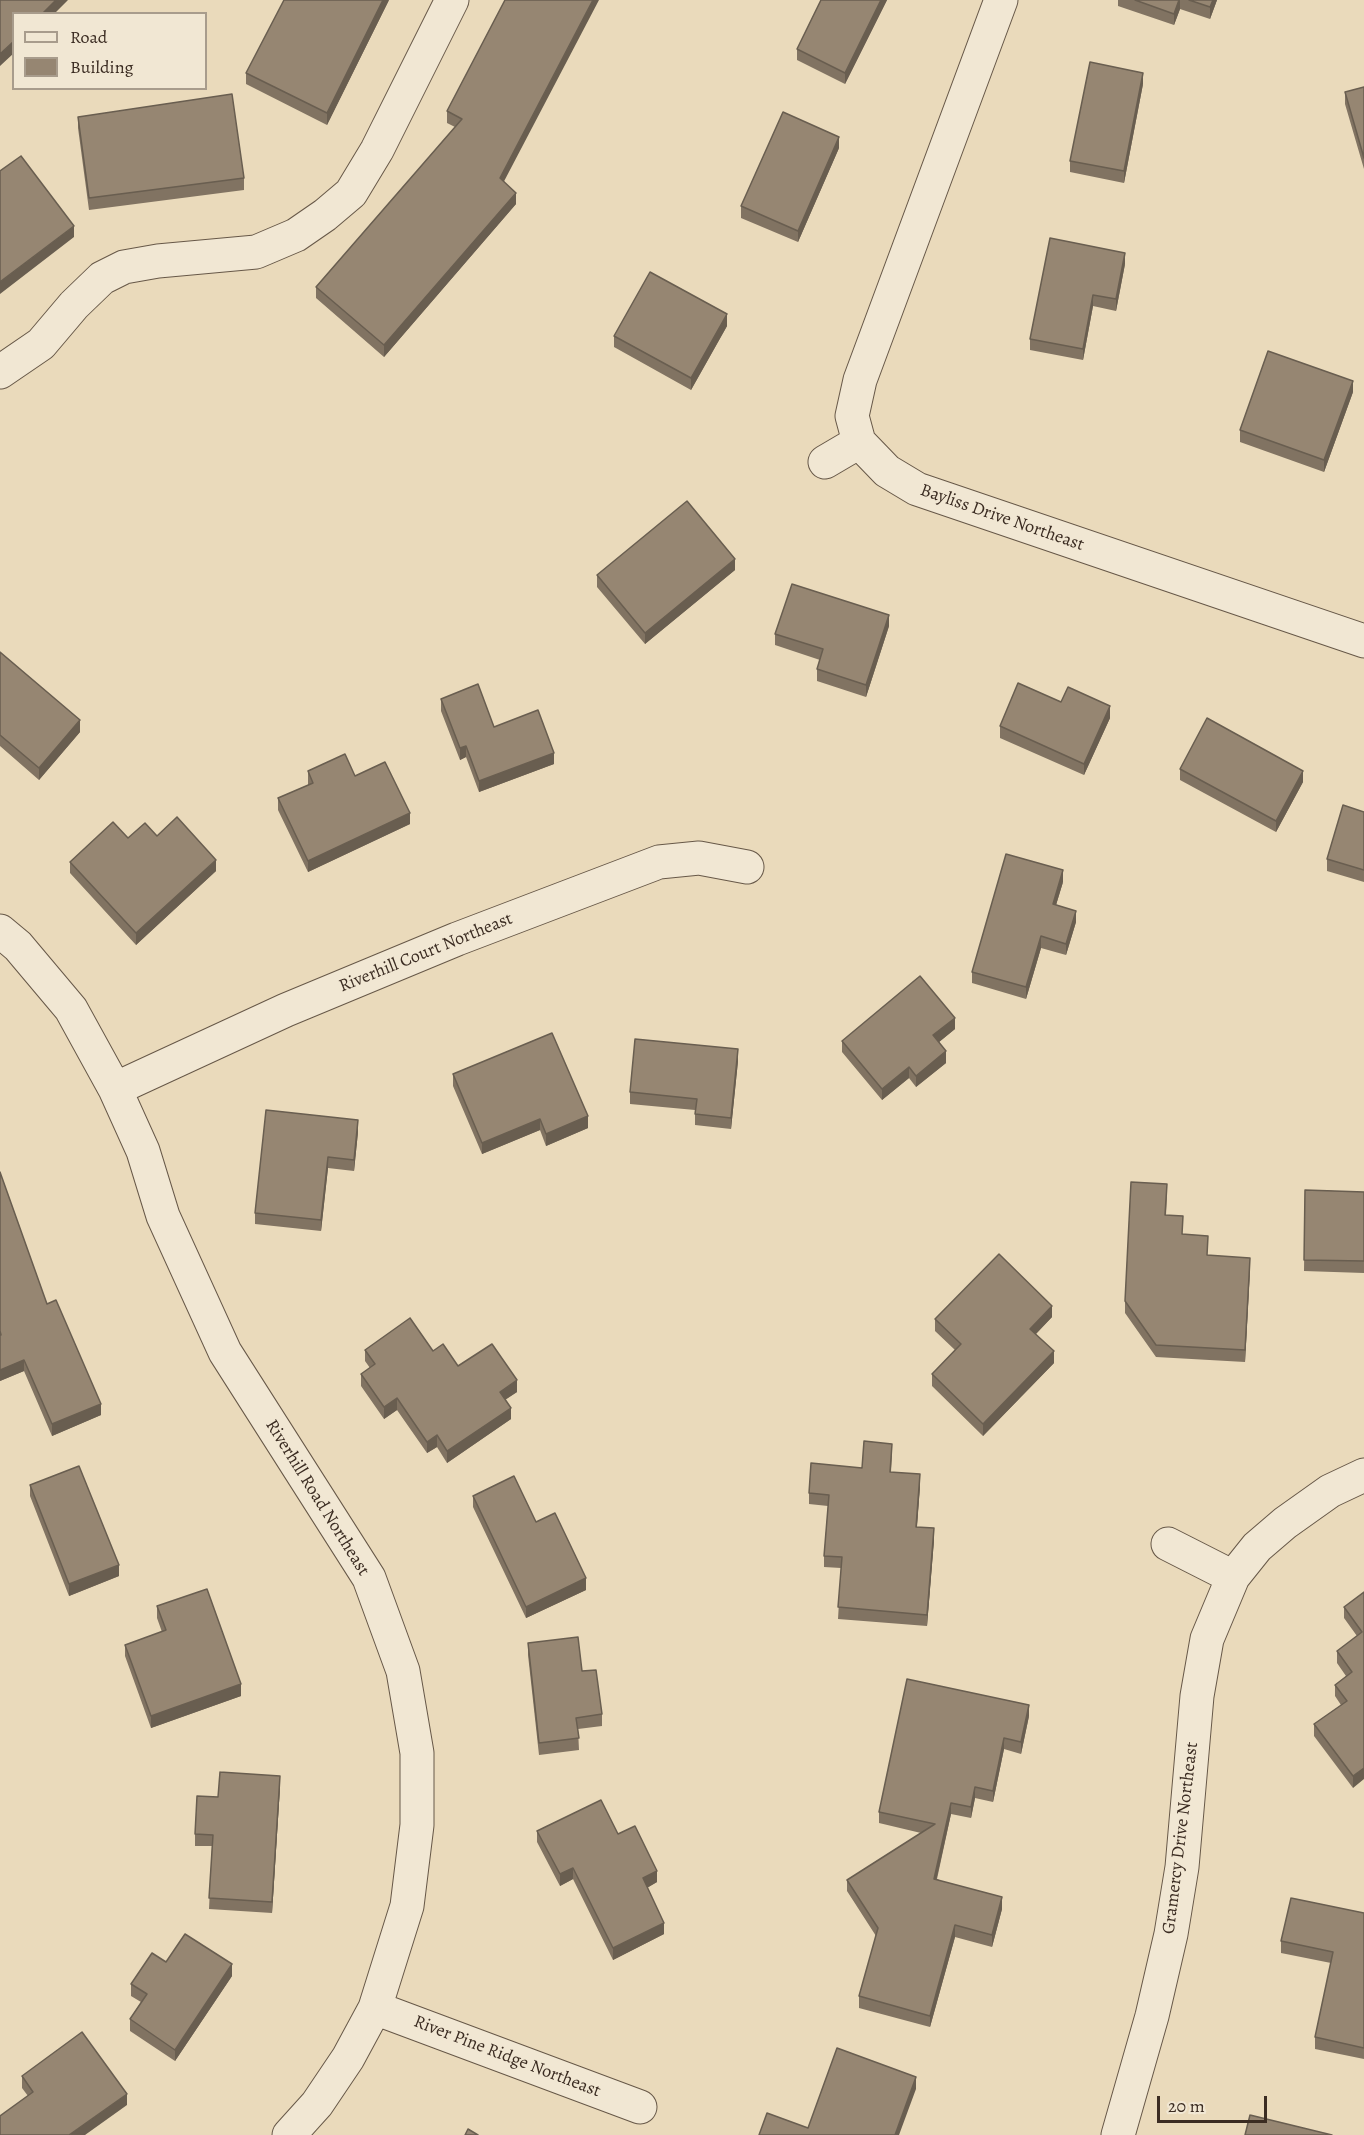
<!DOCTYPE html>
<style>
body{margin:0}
#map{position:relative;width:1364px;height:2135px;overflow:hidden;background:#eadabb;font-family:Alegreya,serif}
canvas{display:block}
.legend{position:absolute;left:12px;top:12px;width:195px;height:78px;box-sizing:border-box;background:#f1e7d3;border:2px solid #a89c8c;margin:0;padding:8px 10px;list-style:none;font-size:18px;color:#3b2c22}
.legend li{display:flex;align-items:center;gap:12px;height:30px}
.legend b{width:30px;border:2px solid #a89c8c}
.scale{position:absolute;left:1157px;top:2096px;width:110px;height:27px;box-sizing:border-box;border:3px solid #3b2c22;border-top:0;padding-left:8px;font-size:18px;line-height:21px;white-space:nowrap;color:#3b2c22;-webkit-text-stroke:4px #f1e7d3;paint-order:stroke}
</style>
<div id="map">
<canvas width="1364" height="2135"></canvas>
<ul class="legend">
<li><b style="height:8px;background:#f1e7d3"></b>Road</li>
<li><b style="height:16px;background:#968672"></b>Building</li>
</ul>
<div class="scale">20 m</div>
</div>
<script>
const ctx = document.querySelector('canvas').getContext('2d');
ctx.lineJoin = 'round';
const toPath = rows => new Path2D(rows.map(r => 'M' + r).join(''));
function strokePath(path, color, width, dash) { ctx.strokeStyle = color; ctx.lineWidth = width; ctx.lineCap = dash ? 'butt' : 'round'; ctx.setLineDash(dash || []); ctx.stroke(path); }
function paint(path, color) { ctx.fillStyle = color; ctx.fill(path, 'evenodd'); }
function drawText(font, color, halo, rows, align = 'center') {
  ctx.font = font + ' Alegreya,serif'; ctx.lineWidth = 6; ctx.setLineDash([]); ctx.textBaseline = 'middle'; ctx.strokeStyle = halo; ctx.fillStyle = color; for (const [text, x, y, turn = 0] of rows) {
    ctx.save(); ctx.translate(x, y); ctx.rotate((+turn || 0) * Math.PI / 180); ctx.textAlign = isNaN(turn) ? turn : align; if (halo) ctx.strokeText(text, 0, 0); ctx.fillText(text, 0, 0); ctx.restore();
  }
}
const minor = toPath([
 [1001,0,860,380,852,416,859,442,887,471,917,489,1364,641],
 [0,372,41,344,74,305,102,278,124,267,158,261,256,252,296,235,325,215,351,193,377,150,452,0],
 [825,462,859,442],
 [0,931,18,946,71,1009,115,1089,143,1151,163,1216,225,1352,369,1578,403,1671,417,1753,417,1825,407,1906,375,2008,348,2058,317,2104,289,2135],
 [115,1089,286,1010,457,939,659,862,699,858,747,867],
 [1168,1544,1233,1577],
 [375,2008,640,2107],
 [1118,2135,1152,2016,1171,1934,1182,1867,1197,1696,1207,1639,1233,1577,1257,1547,1285,1523,1330,1491,1364,1475]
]);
strokePath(minor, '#675848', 35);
strokePath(minor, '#f1e7d3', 33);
paint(toPath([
 [389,0,327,125,246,84,246,73],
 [505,0,504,181,516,204,384,357,316,298,316,287,455,127,447,123,447,111],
 [821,0,887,0,845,84,797,60,797,49],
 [1118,0,1217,0,1210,19,1180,9,1174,25,1118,6],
 [1143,84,1124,183,1070,172,1070,161],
 [1364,87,1364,169,1345,104,1345,92],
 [78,117,244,178,244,190,89,210,78,128],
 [839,148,798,242,741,218,741,206],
 [1125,264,1116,311,1093,306,1083,360,1030,350,1030,339],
 [727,326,691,390,614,347,614,336],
 [1353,392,1324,472,1240,442,1240,430],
 [735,570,645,644,597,587,597,575],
 [889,626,866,697,817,681,817,669,820,660,775,645,775,634],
 [0,652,80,732,39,780,0,746],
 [441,699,494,727,554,764,479,792,466,757,460,760,441,711],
 [1061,702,1110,718,1084,775,1000,738,1000,726],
 [1180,769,1303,782,1276,832,1180,780],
 [308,771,355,776,410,824,308,872,278,810,278,798,308,785],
 [1364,812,1364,882,1327,871,1327,859],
 [128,838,216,871,136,945,70,873,70,862],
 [1063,882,1056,905,1076,922,1066,955,1041,948,1026,999,972,983,972,972],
 [955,1029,939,1042,946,1063,916,1087,909,1078,882,1100,842,1052,842,1041],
 [738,1061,731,1129,695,1125,695,1110,630,1104,630,1092],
 [453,1074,588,1128,546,1146,540,1130,482,1154,453,1086],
 [358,1132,354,1171,328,1168,321,1231,255,1224,255,1213],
 [0,1172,47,1304,101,1415,52,1436,24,1371,0,1381],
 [1305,1190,1364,1192,1364,1273,1304,1271],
 [1167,1195,1166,1215,1183,1234,1207,1255,1250,1269,1245,1362,1156,1357,1125,1313,1125,1301],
 [1052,1317,1036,1334,1054,1363,983,1436,932,1386,932,1374,955,1350,935,1331,935,1319],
 [365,1350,433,1351,458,1366,517,1392,505,1400,511,1419,447,1463,437,1447,427,1453,397,1410,384,1419,361,1386,361,1374,370,1368,365,1361],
 [892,1455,891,1472,920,1486,917,1527,934,1540,927,1626,838,1619,841,1568,824,1567,824,1556,828,1506,809,1504,809,1493,862,1468],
 [30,1485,119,1576,69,1596,30,1496],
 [473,1496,536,1522,586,1590,526,1618,473,1507],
 [1364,1592,1353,1788,1314,1736,1314,1724,1341,1705,1335,1696,1335,1685,1346,1676,1337,1663,1337,1651,1357,1636,1344,1618,1344,1607],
 [157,1606,241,1696,151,1728,125,1656,125,1645,162,1632,157,1618],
 [528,1643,582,1671,602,1714,602,1726,578,1729,579,1750,539,1755,528,1655],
 [1029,1716,1021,1754,1004,1749,993,1802,975,1798,971,1818,951,1814,937,1879,1002,1909,992,1947,955,1937,930,2027,859,2008,859,1996,876,1936,847,1891,847,1880,921,1833,879,1823,879,1812],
 [280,1787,272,1913,209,1909,212,1846,195,1846,195,1834,218,1797],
 [537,1831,657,1882,647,1888,664,1934,613,1960,573,1879,560,1886,537,1842],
 [1364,1913,1364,2059,1315,2049,1315,2037,1331,1963,1281,1953,1281,1941],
 [166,1962,232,1976,175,2061,130,2031,130,2019,141,2002,131,1996,131,1984],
 [22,2076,127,2105,28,2096,22,2088]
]), '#817362');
paint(toPath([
 [56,0,68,0,54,14,42,14],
 [383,0,389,0,327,125,327,113],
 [593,0,599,0,500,189,500,178],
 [881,0,887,0,845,84,845,73],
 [1179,0,1180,0,1180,9,1174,25,1174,14],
 [1213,0,1217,0,1210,19,1210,7],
 [14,41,14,53,0,66,0,54],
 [1143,73,1143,84,1124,183,1124,171],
 [839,137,839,148,798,242,798,231],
 [516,193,516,204,384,357,384,345],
 [74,226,74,237,0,294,0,282],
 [1125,253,1125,264,1116,311,1116,299],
 [1093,295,1093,306,1083,360,1083,349],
 [727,314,727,326,691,390,691,378],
 [1353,381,1353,392,1324,472,1324,460],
 [735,559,735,570,645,644,645,633],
 [889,615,889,626,866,697,866,685],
 [1110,706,1110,718,1084,775,1084,764],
 [80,720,80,732,39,780,39,768],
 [466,746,466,757,460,760,460,748],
 [554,753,554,764,479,792,479,781],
 [1303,771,1303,782,1276,832,1276,821],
 [410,813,410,824,308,872,308,861],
 [216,860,216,871,136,945,136,933],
 [1063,870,1063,882,1053,915,1053,904],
 [1076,911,1076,922,1066,955,1066,944],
 [1041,936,1041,948,1026,999,1026,987],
 [955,1018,955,1029,933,1047,933,1035],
 [738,1049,738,1061,731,1129,731,1118],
 [946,1051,946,1063,916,1087,916,1076],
 [909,1067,909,1078,882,1100,882,1089],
 [588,1116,588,1128,546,1146,546,1134],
 [540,1119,540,1130,482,1154,482,1143],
 [358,1120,358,1132,354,1171,354,1160],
 [328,1157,328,1168,321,1231,321,1220],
 [1250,1258,1250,1269,1245,1362,1245,1350],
 [1052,1306,1052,1317,1030,1340,1030,1329],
 [1054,1351,1054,1363,983,1436,983,1424],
 [24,1360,24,1371,0,1381,0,1370],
 [517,1380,517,1392,500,1403,500,1392],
 [397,1398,397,1410,384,1419,384,1407],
 [101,1404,101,1415,52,1436,52,1424],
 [511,1408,511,1419,447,1463,447,1451],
 [437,1435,437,1447,427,1453,427,1442],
 [920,1474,920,1486,916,1538,916,1527],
 [934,1528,934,1540,927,1626,927,1615],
 [119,1565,119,1576,69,1596,69,1584],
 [586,1578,586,1590,526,1618,526,1607],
 [241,1684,241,1696,151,1728,151,1716],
 [1029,1705,1029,1716,1021,1754,1021,1742],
 [1004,1738,1004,1749,993,1802,993,1791],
 [1364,1768,1364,1779,1353,1788,1353,1776],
 [280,1776,280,1787,272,1913,272,1902],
 [975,1787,975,1798,971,1818,971,1807],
 [951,1803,951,1814,934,1890,934,1879],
 [573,1868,573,1879,560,1886,560,1874],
 [657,1871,657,1882,643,1890,643,1878],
 [1002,1897,1002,1909,992,1947,992,1935],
 [664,1923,664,1934,613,1960,613,1948],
 [955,1925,955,1937,930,2027,930,2016],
 [232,1964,232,1976,175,2061,175,2050],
 [916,2077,916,2089,899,2135,895,2135],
 [127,2094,127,2105,85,2135,69,2135]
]), '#695e50');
const building = toPath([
 [0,0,56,0,42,14,14,14,14,41,0,54,0,0],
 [284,0,383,0,327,113,246,73,284,0],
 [505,0,593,0,500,178,516,193,384,345,316,287,462,119,447,111,505,0],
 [821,0,881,0,845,73,797,49,821,0],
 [1135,0,1179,0,1174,14,1135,0],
 [1189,0,1213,0,1210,7,1189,0],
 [1090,62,1143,73,1124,171,1070,161,1090,62],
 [1364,87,1364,158,1345,92,1364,87],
 [232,94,244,178,89,198,78,117,232,94],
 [783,112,839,137,798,231,741,206,783,112],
 [21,156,74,226,0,282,0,171,21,156],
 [1050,238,1125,253,1116,299,1093,295,1083,349,1030,339,1050,238],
 [650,272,727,314,691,378,614,336,650,272],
 [1268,351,1353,381,1324,460,1240,430,1268,351],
 [687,501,735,559,645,633,597,575,687,501],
 [792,584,889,615,866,685,817,669,823,649,775,634,792,584],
 [0,652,80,720,39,768,0,735,0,652],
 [1018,683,1061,702,1068,687,1110,706,1084,764,1000,726,1018,683],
 [478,684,494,727,538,710,554,753,479,781,466,746,460,748,441,699,478,684],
 [1207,718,1303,771,1276,821,1180,769,1207,718],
 [345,754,355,776,385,762,410,813,308,861,278,798,313,783,308,771,345,754],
 [1343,805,1364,812,1364,870,1327,859,1343,805],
 [177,817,216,860,136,933,70,862,113,822,128,838,145,823,157,836,177,817],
 [1006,854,1063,870,1053,904,1076,911,1066,944,1041,936,1026,987,972,972,1006,854],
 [920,976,955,1018,933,1035,946,1051,916,1076,909,1067,882,1089,842,1041,920,976],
 [552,1033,588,1116,546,1134,540,1119,482,1143,453,1074,552,1033],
 [635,1039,738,1049,731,1118,695,1114,697,1099,630,1092,635,1039],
 [266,1110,358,1120,354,1160,328,1157,321,1220,255,1213,266,1110],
 [0,1172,47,1304,56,1300,101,1404,52,1424,24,1360,0,1370,0,1335,1,1335,0,1331,0,1172],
 [1131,1182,1167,1184,1165,1215,1183,1216,1182,1234,1208,1236,1207,1255,1250,1258,1245,1350,1156,1345,1125,1301,1131,1182],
 [1305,1190,1364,1192,1364,1261,1304,1260,1305,1190],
 [999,1254,1052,1306,1030,1329,1054,1351,983,1424,932,1374,961,1344,935,1319,999,1254],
 [410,1318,433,1351,443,1344,458,1366,492,1344,517,1380,500,1392,511,1408,447,1451,437,1435,427,1442,397,1398,384,1407,361,1374,375,1364,365,1350,410,1318],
 [864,1441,892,1444,890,1472,920,1474,916,1527,934,1528,927,1615,838,1607,842,1557,824,1556,829,1495,809,1493,811,1463,862,1468,864,1441],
 [79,1466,119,1565,69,1584,30,1485,79,1466],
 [514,1476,536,1522,555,1513,586,1578,526,1607,473,1496,514,1476],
 [207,1589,241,1684,151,1716,125,1645,166,1630,157,1606,207,1589],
 [1364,1592,1364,1768,1353,1776,1314,1724,1347,1701,1335,1685,1352,1672,1337,1651,1362,1632,1344,1607,1364,1592],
 [578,1637,582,1671,596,1670,602,1714,576,1718,579,1738,539,1743,528,1643,578,1637],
 [907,1679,1029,1705,1021,1742,1004,1738,993,1791,975,1787,971,1807,951,1803,934,1879,1002,1897,992,1935,955,1925,930,2016,859,1996,878,1928,847,1880,935,1824,879,1812,907,1679],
 [220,1772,280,1776,272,1902,209,1898,213,1835,195,1834,197,1796,218,1797,220,1772],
 [601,1800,618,1834,635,1826,657,1871,643,1878,664,1923,613,1948,573,1868,560,1874,537,1831,601,1800],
 [1291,1898,1364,1913,1364,2048,1315,2037,1333,1952,1281,1941,1291,1898],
 [185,1934,232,1964,175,2050,130,2019,147,1994,131,1984,152,1953,166,1962,185,1934],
 [82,2032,127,2094,69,2135,0,2135,0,2116,33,2092,22,2076,82,2032],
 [837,2048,916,2077,895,2135,759,2135,767,2113,808,2128,837,2048],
 [1250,2115,1332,2135,1245,2135,1250,2115],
 [468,2129,478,2135,465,2135,468,2129]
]);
paint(building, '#968672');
strokePath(building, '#695e50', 1.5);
drawText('18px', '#3b2c22', '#f1e7d3', [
 ["Bayliss Drive Northeast",1002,518,19],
 ["Riverhill Court Northeast",426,953,-22],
 ["Riverhill Road Northeast",317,1498,58],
 ["Gramercy Drive Northeast",1181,1838,-83],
 ["River Pine Ridge Northeast",507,2057,21]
]);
</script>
